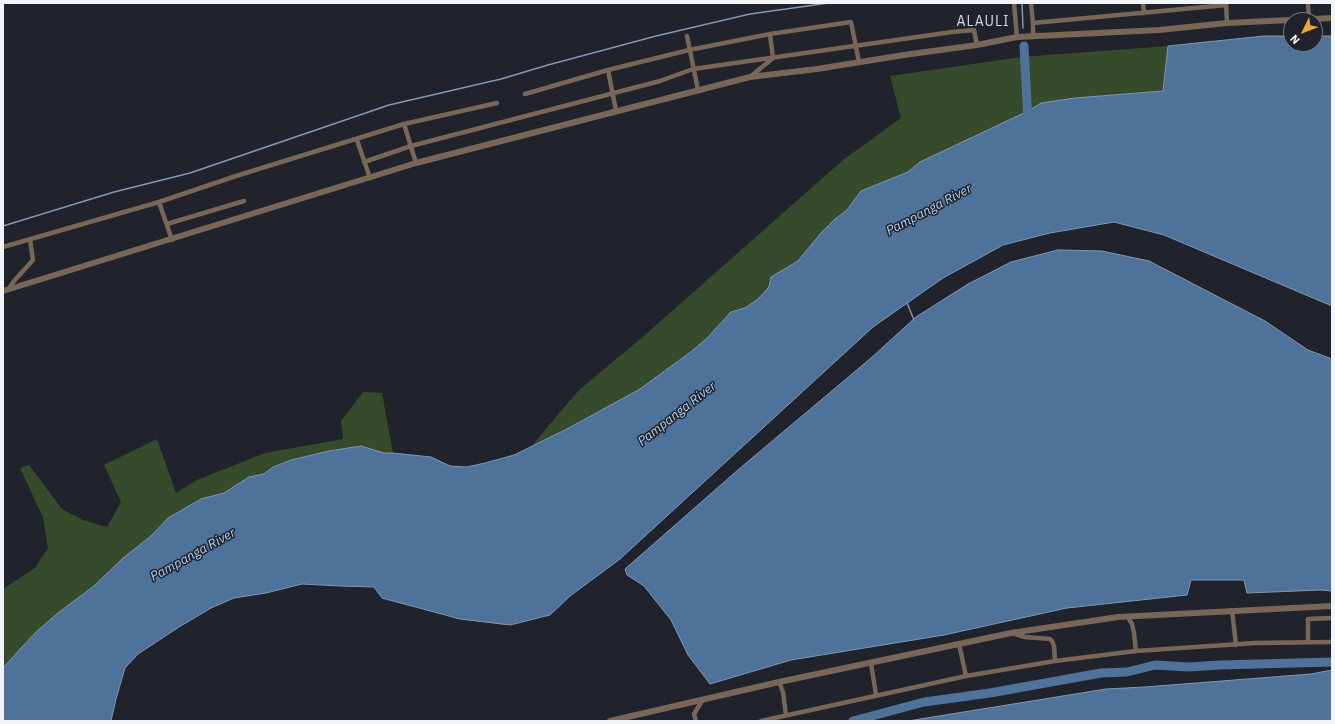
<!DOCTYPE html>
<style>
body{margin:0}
#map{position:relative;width:1335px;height:724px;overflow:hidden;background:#20232b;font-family:"IBM Plex Sans",sans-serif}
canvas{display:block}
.frame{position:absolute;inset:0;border:4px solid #f2f5fa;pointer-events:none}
.north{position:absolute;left:1283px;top:12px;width:40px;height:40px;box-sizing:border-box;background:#20232b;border:1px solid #74777e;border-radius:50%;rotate:227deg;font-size:11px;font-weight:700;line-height:16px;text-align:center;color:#f2f5fa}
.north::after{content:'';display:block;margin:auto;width:14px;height:18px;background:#eea73c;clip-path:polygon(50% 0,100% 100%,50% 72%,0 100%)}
</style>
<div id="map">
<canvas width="1335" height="724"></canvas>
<div class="frame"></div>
<div class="north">N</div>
</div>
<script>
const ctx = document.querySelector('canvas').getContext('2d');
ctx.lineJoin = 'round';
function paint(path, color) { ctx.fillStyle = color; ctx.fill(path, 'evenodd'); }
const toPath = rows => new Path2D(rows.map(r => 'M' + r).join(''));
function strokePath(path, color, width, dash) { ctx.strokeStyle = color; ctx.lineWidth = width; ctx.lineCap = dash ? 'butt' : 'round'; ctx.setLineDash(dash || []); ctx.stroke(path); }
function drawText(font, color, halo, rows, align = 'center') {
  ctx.font = font + ' "IBM Plex Sans",sans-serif'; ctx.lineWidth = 3; ctx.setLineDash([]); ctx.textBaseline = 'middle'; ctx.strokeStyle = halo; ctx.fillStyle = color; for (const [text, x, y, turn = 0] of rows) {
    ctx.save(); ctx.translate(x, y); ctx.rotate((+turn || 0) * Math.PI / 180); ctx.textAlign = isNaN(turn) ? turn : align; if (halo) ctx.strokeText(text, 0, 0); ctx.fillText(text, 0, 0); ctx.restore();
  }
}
paint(toPath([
 [1168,46,1163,91,1075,98,1041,103,1030,110,920,162,908,172,861,191,847,210,835,219,821,233,798,261,771,277,769,287,758,299,745,308,731,312,707,338,692,351,640,389,567,429,531,447,561,411,579,390,646,334,843,160,901,118,890,76,1021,57],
 [363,392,382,393,393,453,384,453,361,446,313,455,291,460,273,467,264,474,249,477,224,493,201,499,168,518,152,535,122,559,94,586,58,613,37,631,3,668,3,589,35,568,48,548,43,517,20,468,29,465,62,509,83,520,107,527,121,502,104,465,157,439,176,493,197,480,265,453,343,439,341,421]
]), '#364b2b');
const water = toPath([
 [1264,36,1291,36,1291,44,1315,44,1315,36,1332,36,1332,306,1164,235,1114,222,1050,233,1003,245,943,278,873,327,620,559,570,596,550,615,510,625,460,619,382,598,374,587,340,586,302,584,266,593,234,598,211,608,179,627,138,654,125,668,116,699,111,721,3,721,3,668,22,647,37,631,58,613,94,586,122,559,152,535,168,518,201,499,224,493,249,477,264,474,273,467,291,460,329,451,361,446,384,453,393,453,431,457,450,466,467,467,485,463,514,455,567,429,640,389,692,351,707,338,731,312,745,308,758,299,769,287,771,277,798,261,821,233,835,219,847,210,861,191,908,172,920,162,1030,110,1041,103,1075,98,1163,91,1168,46,1264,36],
 [1058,250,1102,251,1149,261,1265,321,1308,350,1332,359,1332,591,1321,590,1247,593,1244,580,1191,580,1187,595,1067,608,944,635,791,660,710,684,688,655,671,620,644,586,627,575,625,569,739,469,871,358,916,317,968,284,1011,262,1058,250],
 [1332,670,1332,721,908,721,1106,689,1145,687,1311,674,1332,670]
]);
paint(water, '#4e7299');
strokePath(water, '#7f99b6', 1);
strokePath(toPath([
 [1022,3,1023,28],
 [3,226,114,192,190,173,389,105,501,79,548,65,656,36,750,14,829,3],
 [907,303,914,320]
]), '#7f99b6', 1.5);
strokePath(toPath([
 [1024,46,1028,122],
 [853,721,924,702,990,693,1101,673,1127,672,1155,665,1189,667,1220,665,1332,662]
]), '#4e7299', 9);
strokePath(toPath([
 [1014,3,1017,37],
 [1031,3,1033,23],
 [1143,3,1144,13],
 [1226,3,1227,23],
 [1308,3,1309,19],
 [687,36,698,90],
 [1033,36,1033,23,1226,5],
 [608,70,616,111],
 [750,77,773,58,770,34],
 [525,94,608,70,689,50,770,34,851,22,859,62],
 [404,124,416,163],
 [357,140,370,178],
 [364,162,411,146,660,81,693,69,952,32,974,30,977,45],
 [159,202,172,240],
 [167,224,244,201],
 [3,247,159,202,236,176,404,124,497,103],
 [8,290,14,281,33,260,30,239],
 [1232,610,1236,645],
 [1127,616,1132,624,1134,633,1136,651],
 [1012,633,1025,637,1050,639,1052,641,1054,646,1055,661],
 [1308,642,1308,619,1332,618],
 [959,644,966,676],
 [871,663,876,695],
 [779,682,783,692,786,715],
 [696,721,694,714,703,699],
 [761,721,966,676,1055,661,1136,651,1255,643,1332,642]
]), '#786656', 4.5);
strokePath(toPath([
 [1293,20,1332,18],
 [3,291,416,163,750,77,817,69,904,55,977,45,1017,37,1159,30,1227,23,1291,20],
 [610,721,779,682,1011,633,1118,617,1332,606]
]), '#786656', 6);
drawText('italic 13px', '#b0d1f6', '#20232b', [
 ["Pampanga River",929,210,-28],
 ["Pampanga River",677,414,-38],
 ["Pampanga River",193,555,-29]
]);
ctx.letterSpacing = '1px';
drawText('14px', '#d2d7e2', '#20232b', [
 ["ALAULI",983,22]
]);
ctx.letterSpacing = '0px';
</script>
